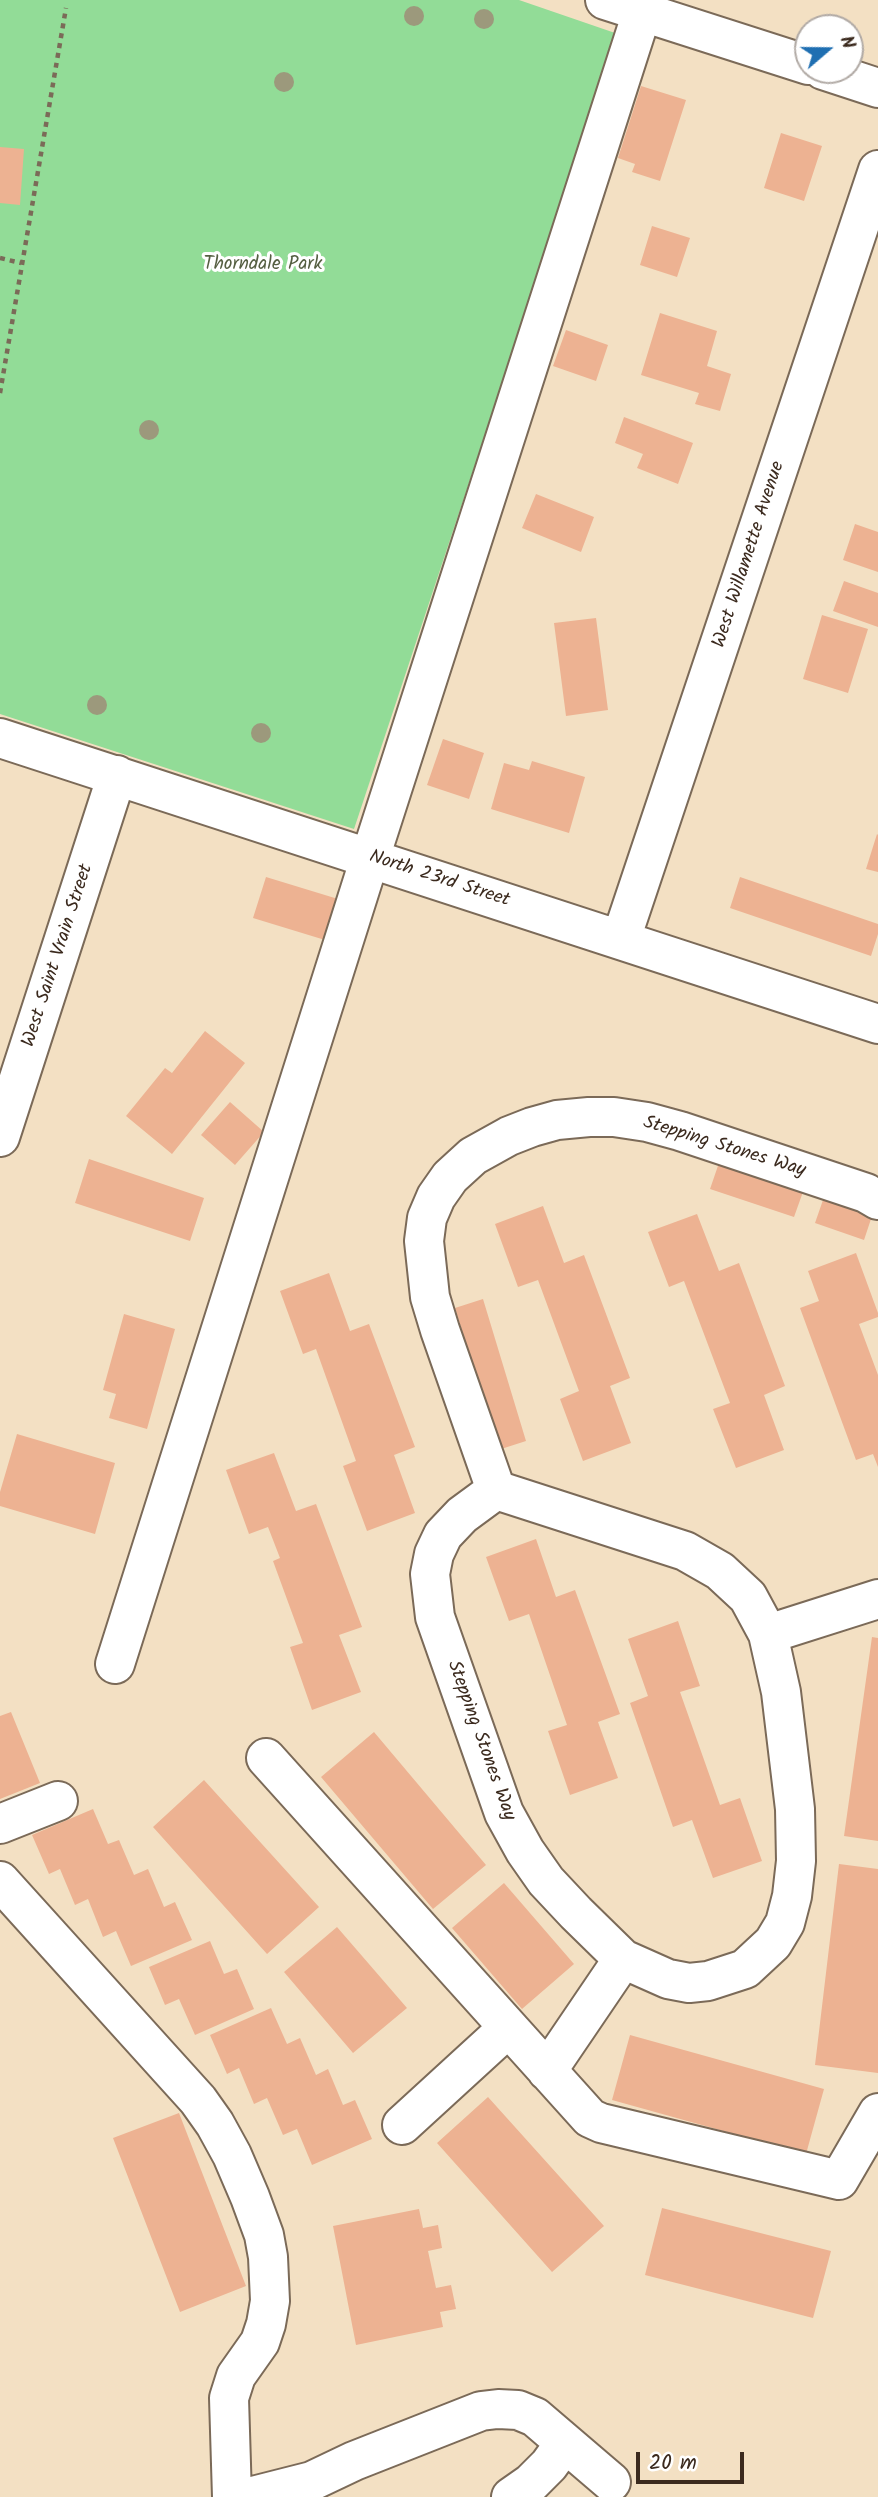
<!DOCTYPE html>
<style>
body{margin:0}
#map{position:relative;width:878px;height:2497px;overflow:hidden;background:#f3e0c3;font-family:Kalam,sans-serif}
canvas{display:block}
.north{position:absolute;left:794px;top:14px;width:70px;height:70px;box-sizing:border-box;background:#fff;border:2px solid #b1aaa5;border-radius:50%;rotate:70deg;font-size:19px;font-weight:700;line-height:28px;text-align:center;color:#3b2a1e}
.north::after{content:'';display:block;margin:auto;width:24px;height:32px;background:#1f6fb2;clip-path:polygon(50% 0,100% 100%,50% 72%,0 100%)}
.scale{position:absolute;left:636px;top:2452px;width:108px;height:32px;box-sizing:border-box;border:4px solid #3b2a1e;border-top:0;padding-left:9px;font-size:21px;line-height:24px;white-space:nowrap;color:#3b2a1e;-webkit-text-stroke:5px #fff;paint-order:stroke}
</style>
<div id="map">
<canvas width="878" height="2497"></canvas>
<div class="north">N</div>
<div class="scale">20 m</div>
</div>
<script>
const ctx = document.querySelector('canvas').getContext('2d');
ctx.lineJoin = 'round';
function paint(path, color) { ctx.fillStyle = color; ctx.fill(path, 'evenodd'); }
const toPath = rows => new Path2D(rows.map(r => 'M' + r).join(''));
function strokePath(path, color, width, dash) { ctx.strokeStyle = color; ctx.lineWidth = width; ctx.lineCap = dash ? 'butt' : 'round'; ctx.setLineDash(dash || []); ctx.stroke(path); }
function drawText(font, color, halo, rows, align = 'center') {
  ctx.font = font + ' Kalam,sans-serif'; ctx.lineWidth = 6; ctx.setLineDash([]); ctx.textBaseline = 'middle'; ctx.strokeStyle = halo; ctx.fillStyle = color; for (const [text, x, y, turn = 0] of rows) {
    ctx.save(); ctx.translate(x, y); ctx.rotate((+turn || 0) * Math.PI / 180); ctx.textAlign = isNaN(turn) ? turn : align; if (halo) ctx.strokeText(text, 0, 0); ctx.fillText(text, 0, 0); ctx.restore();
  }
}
paint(toPath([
 [0,0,519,0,618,34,354,829,0,714]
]), '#92dc97');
paint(toPath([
 [641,86,686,100,660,181,632,172,635,164,618,158],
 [781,133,822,146,804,201,764,188],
 [0,147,24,149,20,205,0,203],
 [652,226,690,238,677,277,640,265],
 [660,313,717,331,707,366,731,374,720,411,695,404,699,393,641,375],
 [566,330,608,345,596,381,553,366],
 [624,417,693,443,678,484,637,468,643,454,615,443],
 [536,494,594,517,581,552,522,528],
 [855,524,878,532,878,572,843,560],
 [844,581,878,593,878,627,833,611],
 [822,615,868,629,848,693,803,679],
 [596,618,608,710,566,716,554,623],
 [443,739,484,753,469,799,427,785],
 [532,761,585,777,569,833,491,809,504,763,529,770],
 [877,834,878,835,878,872,866,869],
 [266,877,338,899,325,940,253,918],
 [740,877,878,924,878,934,871,956,730,908],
 [205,1031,245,1063,172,1154,126,1116,165,1068,172,1073],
 [230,1102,264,1132,235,1165,201,1135],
 [89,1159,204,1198,190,1241,75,1203],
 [720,1160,804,1189,794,1217,710,1189],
 [823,1200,872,1216,864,1240,815,1223],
 [543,1206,564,1263,584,1255,630,1378,610,1386,631,1443,583,1461,560,1399,579,1391,538,1280,518,1287,495,1224],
 [697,1214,719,1271,739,1263,785,1386,764,1395,784,1450,736,1468,713,1409,730,1403,684,1281,669,1287,648,1232],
 [856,1253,878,1313,878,1317,859,1324,878,1375,878,1467,873,1454,856,1460,800,1308,819,1301,808,1271],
 [329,1273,350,1331,369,1324,415,1447,394,1455,415,1513,367,1531,343,1466,356,1461,316,1349,303,1354,280,1291],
 [483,1299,526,1441,498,1450,455,1308],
 [124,1314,175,1329,147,1429,109,1418,116,1394,103,1390],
 [17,1434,115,1463,95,1534,0,1506,0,1492],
 [274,1453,296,1511,316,1504,362,1627,339,1635,361,1692,312,1710,290,1647,303,1643,273,1561,280,1558,268,1527,249,1534,226,1470],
 [536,1539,556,1597,575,1590,620,1714,598,1722,618,1778,570,1795,548,1731,567,1725,529,1614,509,1621,486,1557],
 [678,1621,700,1686,680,1692,720,1805,740,1798,762,1861,713,1878,692,1820,673,1827,630,1703,648,1696,628,1639],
 [872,1637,878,1638,878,1841,844,1836],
 [11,1712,40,1783,0,1799,0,1716],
 [374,1732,486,1865,433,1909,321,1777],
 [204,1780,319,1907,267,1954,153,1827],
 [93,1809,108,1844,119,1840,134,1875,148,1869,164,1907,175,1902,192,1940,131,1966,116,1931,103,1937,88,1899,75,1905,60,1869,49,1874,32,1835],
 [839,1864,878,1869,878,2073,815,2065],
 [504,1883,574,1964,522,2009,452,1928],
 [337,1927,407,2008,353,2053,284,1972],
 [210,1941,224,1974,237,1969,254,2009,195,2035,179,1999,165,2005,149,1967],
 [271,2008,287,2044,300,2038,316,2075,328,2069,343,2105,355,2100,372,2139,312,2165,297,2129,283,2135,267,2098,254,2104,239,2068,227,2074,210,2035],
 [630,2035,824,2089,806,2154,612,2100],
 [488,2097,604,2226,552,2272,437,2143],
 [179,2113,246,2286,180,2312,113,2138],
 [662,2208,831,2251,813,2318,645,2275],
 [419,2209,423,2228,438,2225,442,2248,428,2251,436,2288,451,2285,456,2309,440,2312,443,2327,356,2345,333,2226]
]), '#edb292');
const minor = toPath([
 [605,0,808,65],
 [823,70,878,88],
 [0,738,878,1024],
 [621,939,878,170],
 [0,1137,117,775],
 [878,1200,866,1193,680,1131,647,1122,614,1117,589,1117,557,1120,532,1127,509,1136,473,1156,450,1177,436,1197,427,1218,424,1241,430,1297,440,1330,496,1490,685,1551,720,1571,748,1597,768,1634,878,1599],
 [496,1490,462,1515,443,1535,434,1554,430,1574,435,1617,504,1813,525,1851,546,1881,576,1913,623,1959,668,1979,689,1983,708,1981,745,1969,773,1943,785,1923,792,1896,796,1861,795,1809,781,1692,768,1634],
 [115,1664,370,858,646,0],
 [266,1758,590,2118,601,2123,839,2180,878,2113],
 [0,1824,58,1801],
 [0,1881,198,2100,215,2124,232,2155,250,2197,264,2235,268,2257,270,2301,266,2324,260,2342,236,2376,229,2398,232,2497],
 [547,2071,623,1959],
 [402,2125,508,2028],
 [249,2497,312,2481,354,2461,481,2411,498,2409,518,2410,535,2417,611,2482],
 [511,2497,531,2483,549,2465,564,2444]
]);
strokePath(minor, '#7b6a58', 42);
strokePath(toPath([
 [0,258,21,263],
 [0,393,66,8]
]), '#7b6a58', 4.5, [5, 5]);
strokePath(minor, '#fff', 38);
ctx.fillStyle = '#9c997c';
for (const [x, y] of [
 [414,16],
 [484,19],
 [284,82],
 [149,430],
 [97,705],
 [261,733]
]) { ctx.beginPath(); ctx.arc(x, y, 10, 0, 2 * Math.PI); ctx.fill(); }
drawText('19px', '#555f42', '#fff', [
 ["Thorndale Park",263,266]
]);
drawText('19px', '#3b2a1e', '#fff', [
 ["West Willamette Avenue",750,555,-72],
 ["North 23rd Street",439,880,18],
 ["West Saint Vrain Street",59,956,-72],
 ["Stepping Stones Way",724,1148,17],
 ["Stepping Stones Way",480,1741,70]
]);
</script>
